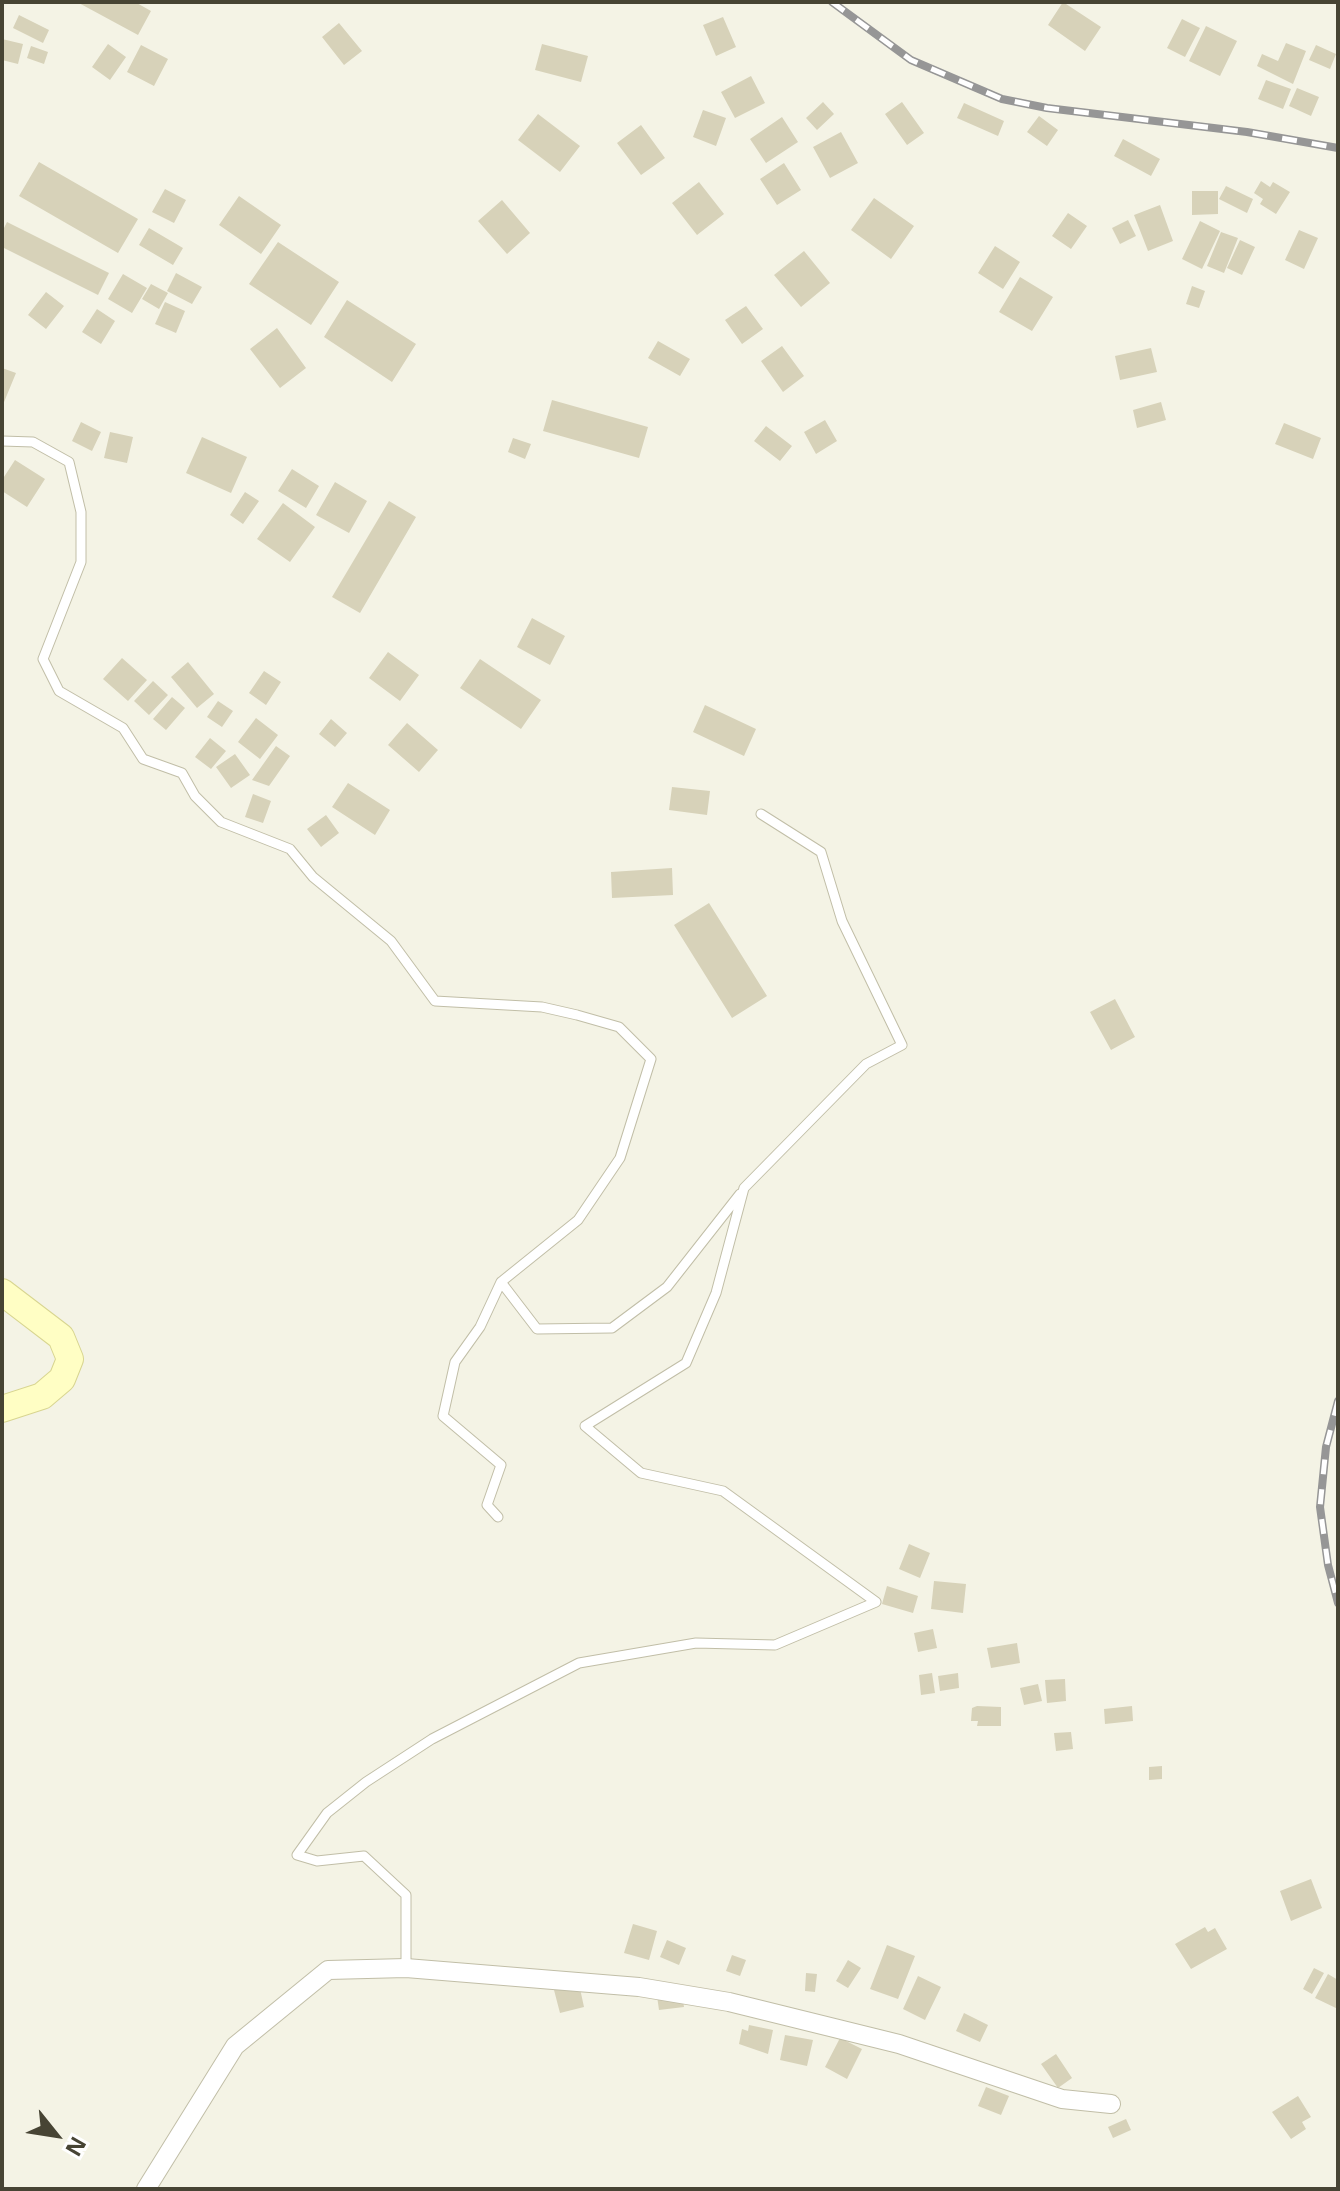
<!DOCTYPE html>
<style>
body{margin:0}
#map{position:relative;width:1340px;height:2191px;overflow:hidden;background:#f4f3e5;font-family:"Noto Sans",sans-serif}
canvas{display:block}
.frame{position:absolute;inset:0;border:4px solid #474434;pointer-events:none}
.north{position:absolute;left:16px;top:2095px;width:80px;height:80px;-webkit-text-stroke:6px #fff;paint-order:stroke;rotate:120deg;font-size:22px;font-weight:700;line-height:32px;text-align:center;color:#474434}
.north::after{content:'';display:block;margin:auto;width:28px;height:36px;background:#474434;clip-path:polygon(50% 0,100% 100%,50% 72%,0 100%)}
</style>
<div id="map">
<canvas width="1340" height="2191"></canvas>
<div class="frame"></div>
<div class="north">N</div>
</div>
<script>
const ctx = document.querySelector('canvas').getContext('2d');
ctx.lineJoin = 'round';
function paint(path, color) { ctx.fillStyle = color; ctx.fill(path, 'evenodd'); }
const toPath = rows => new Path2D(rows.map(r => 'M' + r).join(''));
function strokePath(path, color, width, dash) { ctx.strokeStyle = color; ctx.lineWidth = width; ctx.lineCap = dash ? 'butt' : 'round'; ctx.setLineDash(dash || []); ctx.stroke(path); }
paint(toPath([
 [77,2,135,2,151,11,138,35],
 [1063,2,1101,27,1085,51,1048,25],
 [19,15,49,30,43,43,13,28],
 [723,17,736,47,716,56,703,25],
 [1182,19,1200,28,1185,57,1167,48],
 [339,23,362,51,344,65,322,37],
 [1206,26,1237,41,1220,76,1189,61],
 [2,39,23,44,18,64,2,60],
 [1286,43,1306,51,1293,84,1257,66,1262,54,1278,61],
 [108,44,126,57,110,80,92,67],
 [542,44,588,56,581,82,535,70],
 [141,45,168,59,154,86,127,72],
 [1316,45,1336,54,1330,69,1309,60],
 [31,46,48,52,44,64,27,58],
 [751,76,765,103,735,118,721,92],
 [1266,80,1291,89,1283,109,1258,99],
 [1297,88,1319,97,1311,116,1289,106],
 [823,102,834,114,817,130,806,118],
 [902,102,924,133,907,145,885,114],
 [964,103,1004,121,998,136,957,118],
 [703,110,726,118,716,146,693,137],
 [538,114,580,146,560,172,518,140],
 [1039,116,1058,130,1047,146,1027,132],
 [782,117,798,142,766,163,750,139],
 [641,125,665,158,641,175,617,143],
 [841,132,858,163,830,178,813,147],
 [1123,139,1160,159,1151,176,1114,156],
 [39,162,138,219,118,253,19,196],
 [784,163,801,190,777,205,760,179],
 [1261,181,1270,187,1273,182,1290,192,1276,214,1260,204,1263,199,1254,193],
 [699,182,724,214,697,235,672,203],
 [1226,186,1253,199,1247,213,1219,199],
 [165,189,186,200,174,223,152,212],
 [1192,191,1218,191,1218,214,1192,215],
 [239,196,281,225,261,254,219,225],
 [874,198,914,226,891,259,851,230],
 [502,200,530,233,507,254,478,221],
 [1160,205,1173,241,1148,251,1134,215],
 [1068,213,1087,226,1071,249,1052,236],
 [1128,220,1136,236,1120,244,1112,228],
 [1200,221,1220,231,1202,269,1182,259],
 [7,222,109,273,98,295,2,247,2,232],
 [149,228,183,248,173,265,139,245],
 [1299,230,1318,238,1304,269,1285,260],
 [1221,232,1238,238,1224,273,1207,266],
 [1240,240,1255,247,1242,275,1227,268],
 [278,242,339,282,311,325,249,284],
 [995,246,1020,262,1003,289,978,273],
 [804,251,830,283,801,307,774,275],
 [176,273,202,287,192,304,167,291],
 [123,274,147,288,132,313,108,299],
 [1020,277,1053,297,1032,331,999,312],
 [151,284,168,293,159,309,142,299],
 [1192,286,1205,291,1199,308,1186,304],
 [46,292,64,306,46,329,28,315],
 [347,300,416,344,392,382,324,337],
 [165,302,185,311,176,333,155,324],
 [746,306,763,329,742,344,725,320],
 [97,309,115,321,101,344,82,332],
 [277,328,306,368,280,388,250,349],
 [658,341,690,359,680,376,648,358],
 [782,346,804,376,783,392,761,361],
 [1151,348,1157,372,1120,380,1115,356],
 [2,368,16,373,2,407],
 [552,400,648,427,639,458,543,431],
 [1161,402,1166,420,1137,428,1133,410],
 [825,420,837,441,816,454,804,432],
 [81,422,101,432,92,451,72,441],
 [1284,423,1321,438,1313,459,1275,444],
 [766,426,792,446,780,461,754,441],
 [110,432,133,437,127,463,104,458],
 [202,437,247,457,231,493,186,473],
 [513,438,531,444,525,459,508,452],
 [15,460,45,479,27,507,2,491,2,480],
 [292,469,319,486,306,508,278,491],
 [335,482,367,501,349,533,316,515],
 [245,492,259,501,243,524,230,515],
 [389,501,416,517,360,613,332,597],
 [283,503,315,527,290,562,257,539],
 [532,618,565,636,550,665,517,647],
 [388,652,419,675,400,701,369,678],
 [122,658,147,680,128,701,103,679],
 [480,659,541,700,521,729,460,688],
 [188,662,214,694,197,708,171,677],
 [264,671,281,682,266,705,249,693],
 [153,681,168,695,149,715,134,701],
 [172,697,185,708,166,730,153,719],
 [218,701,233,711,222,727,207,717],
 [705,705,756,729,744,756,693,732],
 [256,718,278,735,260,759,238,742],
 [331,719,347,733,335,747,319,734],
 [407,723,438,750,419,772,388,745],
 [210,738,226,751,211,769,195,757],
 [276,746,290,756,269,786,252,780],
 [235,754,250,775,231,788,216,767],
 [348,783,390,810,375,835,332,807],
 [672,787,710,791,707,815,669,810],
 [253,794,271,801,263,823,245,817],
 [326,815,339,833,321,847,307,829],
 [672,868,673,895,612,898,611,872],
 [709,903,767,996,732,1018,674,925],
 [1115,999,1135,1037,1111,1050,1090,1012],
 [909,1544,930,1553,920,1578,899,1569],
 [934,1581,966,1584,963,1613,931,1609],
 [887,1586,918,1596,913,1613,882,1604],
 [933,1629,937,1648,918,1652,914,1633],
 [1017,1643,1020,1663,991,1668,987,1648],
 [932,1673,935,1693,921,1695,919,1675],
 [958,1673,959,1688,940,1691,938,1676],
 [1065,1679,1066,1701,1047,1703,1045,1680],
 [1038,1684,1042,1701,1024,1705,1020,1688],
 [977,1706,1001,1707,1001,1726,977,1726,978,1721,971,1721,972,1708],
 [1132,1706,1133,1721,1105,1724,1104,1709],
 [1071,1732,1073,1749,1056,1751,1054,1733],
 [1162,1766,1162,1779,1149,1780,1149,1767],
 [1311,1879,1322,1908,1291,1921,1280,1891],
 [633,1924,657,1931,649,1960,624,1953],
 [1205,1927,1208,1932,1215,1928,1227,1949,1191,1969,1175,1944],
 [667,1940,686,1948,679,1965,660,1957],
 [887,1945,915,1956,898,1999,870,1989],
 [732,1955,746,1960,740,1976,726,1971],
 [848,1960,861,1968,848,1988,836,1981],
 [1314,1968,1324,1973,1312,1994,1303,1989],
 [806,1973,817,1974,815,1992,805,1991],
 [1328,1974,1338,1980,1338,2009,1315,1998],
 [918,1976,941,1987,925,2020,903,2009],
 [579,1984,584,2007,560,2013,554,1990],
 [682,1994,684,2007,659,2010,657,1996],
 [964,2013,988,2025,980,2042,956,2031],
 [749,2025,773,2030,768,2054,739,2044,742,2029,748,2031],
 [785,2035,813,2040,807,2066,780,2060],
 [840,2038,862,2049,847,2079,825,2067],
 [1056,2054,1072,2078,1058,2088,1041,2064],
 [986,2087,1009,2096,1001,2115,978,2106],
 [1298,2096,1311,2117,1302,2122,1306,2129,1291,2139,1272,2112],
 [1126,2119,1131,2130,1113,2138,1108,2127]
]), '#d7d2b9');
const lane = toPath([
 [2,441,33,442,69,462,81,512,81,562,43,659,59,691,123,728,143,759,182,773,195,796,221,822,290,849,313,877,391,941,435,1001,542,1007,577,1015,619,1027,651,1059,620,1158,578,1220,501,1282,537,1329,612,1328,667,1287,740,1194],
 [498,1517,487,1505,501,1465,443,1416,455,1362,480,1327,501,1282],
 [406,1968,406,1895,364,1856,317,1861,297,1855,327,1813,366,1782,432,1739,579,1663,696,1643,775,1645,876,1602,723,1491,641,1473,585,1426,686,1363,716,1293,744,1188,866,1064,902,1045,842,921,821,852,761,814]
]);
const street = toPath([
 [146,2189,235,2046,328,1970,406,1968,639,1987,729,2002,899,2044,1062,2099,1111,2104]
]);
const secondary = toPath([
 [2,1292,61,1337,70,1359,62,1379,42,1396,2,1409]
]);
strokePath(lane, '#c1bea7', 11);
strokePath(street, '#c1bea7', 20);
strokePath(secondary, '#d8d590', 28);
strokePath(lane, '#fff', 9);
strokePath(street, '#fff', 18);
strokePath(secondary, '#fffec4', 26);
const rail = toPath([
 [832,2,911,60,1002,99,1047,108,1247,132,1338,148],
 [1338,1401,1326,1447,1320,1507,1328,1565,1338,1603]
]);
strokePath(rail, '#969696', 8);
strokePath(rail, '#fff', 5, [15]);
</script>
